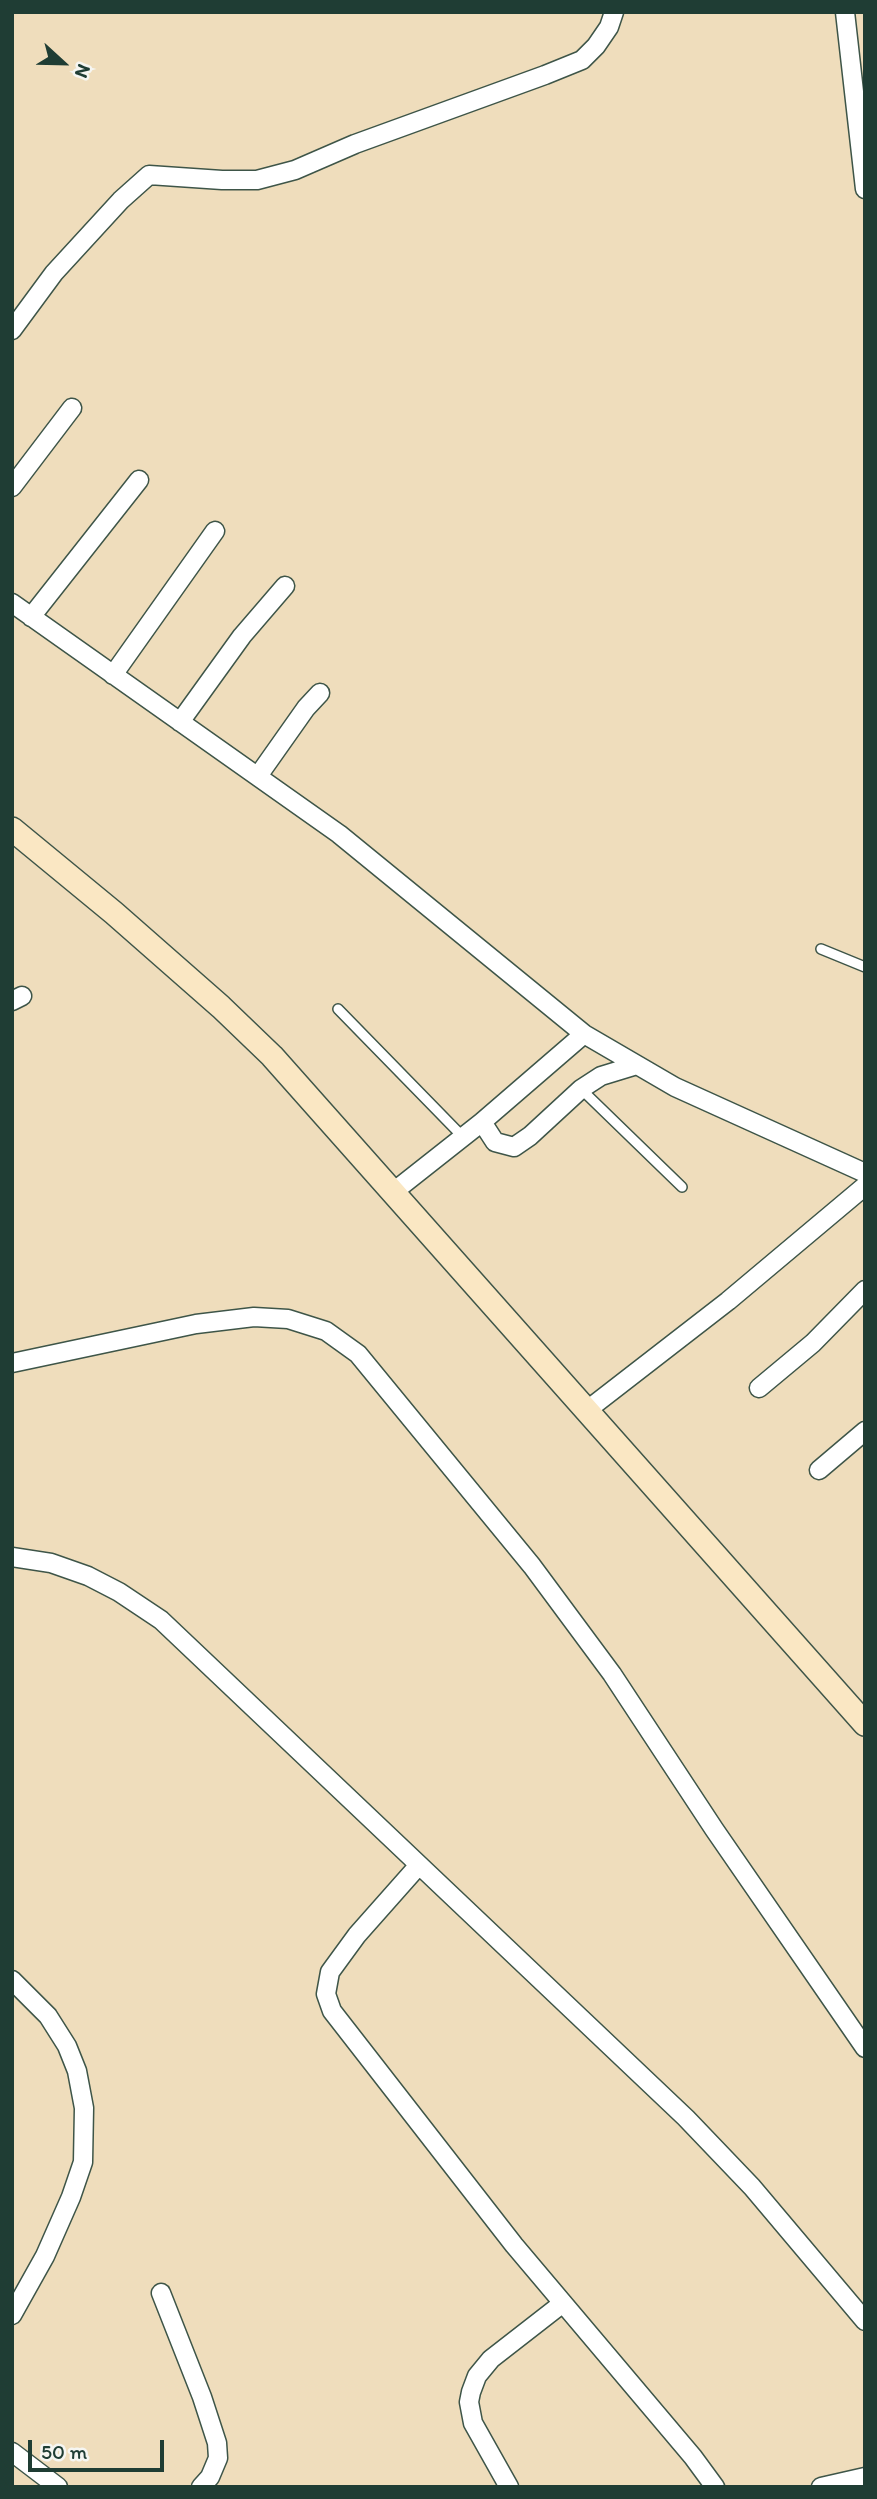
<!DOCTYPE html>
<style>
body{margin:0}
#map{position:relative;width:877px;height:2499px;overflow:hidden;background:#efddbc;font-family:Itim,sans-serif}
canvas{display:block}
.frame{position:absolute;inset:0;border:14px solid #1f3d34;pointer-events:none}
.north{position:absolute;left:28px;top:28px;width:70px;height:70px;-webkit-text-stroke:5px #f6f6f2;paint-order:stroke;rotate:112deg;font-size:19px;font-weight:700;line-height:28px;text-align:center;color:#1f3d34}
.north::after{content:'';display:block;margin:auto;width:24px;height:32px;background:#1f3d34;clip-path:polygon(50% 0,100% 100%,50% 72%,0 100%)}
.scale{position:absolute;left:28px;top:2440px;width:136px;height:32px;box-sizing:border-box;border:4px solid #1f3d34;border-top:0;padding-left:9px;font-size:21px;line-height:24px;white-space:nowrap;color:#1f3d34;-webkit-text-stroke:5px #f6f6f2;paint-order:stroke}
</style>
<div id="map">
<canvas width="877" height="2499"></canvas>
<div class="frame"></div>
<div class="north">N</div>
<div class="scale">50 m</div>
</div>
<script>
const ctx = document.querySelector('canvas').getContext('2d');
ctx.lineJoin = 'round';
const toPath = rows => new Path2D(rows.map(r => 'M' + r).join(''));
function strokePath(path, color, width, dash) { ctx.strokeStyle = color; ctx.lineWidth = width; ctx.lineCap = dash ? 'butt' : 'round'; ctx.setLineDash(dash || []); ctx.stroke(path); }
const lane = toPath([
 [821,949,865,967],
 [338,1009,463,1137],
 [581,1089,682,1187]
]);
const street = toPath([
 [845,12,865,189],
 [12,330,54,273,121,200,149,175,222,180,257,180,295,170,355,144,545,75,582,60,596,46,609,27,614,12],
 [12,487,72,408],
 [12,603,339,834,584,1034,675,1087,865,1173],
 [31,617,139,480],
 [113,675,215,531],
 [180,722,242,636,285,586],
 [258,776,306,708,320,693],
 [12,1001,22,996],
 [482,1122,495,1142,514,1147,530,1136,581,1089,601,1076,637,1065],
 [392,1193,482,1122,584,1034],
 [12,1363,196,1324,254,1317,288,1319,326,1331,358,1354,532,1566,612,1674,714,1829,865,2048],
 [759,1388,813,1343,865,1290],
 [586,1411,728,1301,865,1186],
 [819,1470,865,1431],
 [12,1557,51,1563,88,1576,119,1592,161,1620,686,2118,752,2187,865,2321],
 [419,1865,357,1935,330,1972,326,1994,332,2011,514,2245,693,2457,715,2487],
 [12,1980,48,2016,67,2046,77,2071,84,2108,83,2162,71,2197,45,2256,12,2315],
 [161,2293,202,2397,217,2443,218,2458,210,2477,201,2487],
 [12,2452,58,2487],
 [509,2487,473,2423,469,2402,471,2392,477,2376,491,2359,563,2303],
 [821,2487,865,2477]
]);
const secondary = toPath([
 [12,829,114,913,221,1007,272,1056,865,1724]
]);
strokePath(lane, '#3e5548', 12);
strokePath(street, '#3e5548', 21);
strokePath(secondary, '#3e5548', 26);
strokePath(lane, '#fff', 9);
strokePath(street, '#fff', 18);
strokePath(secondary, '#fae7c3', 23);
</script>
